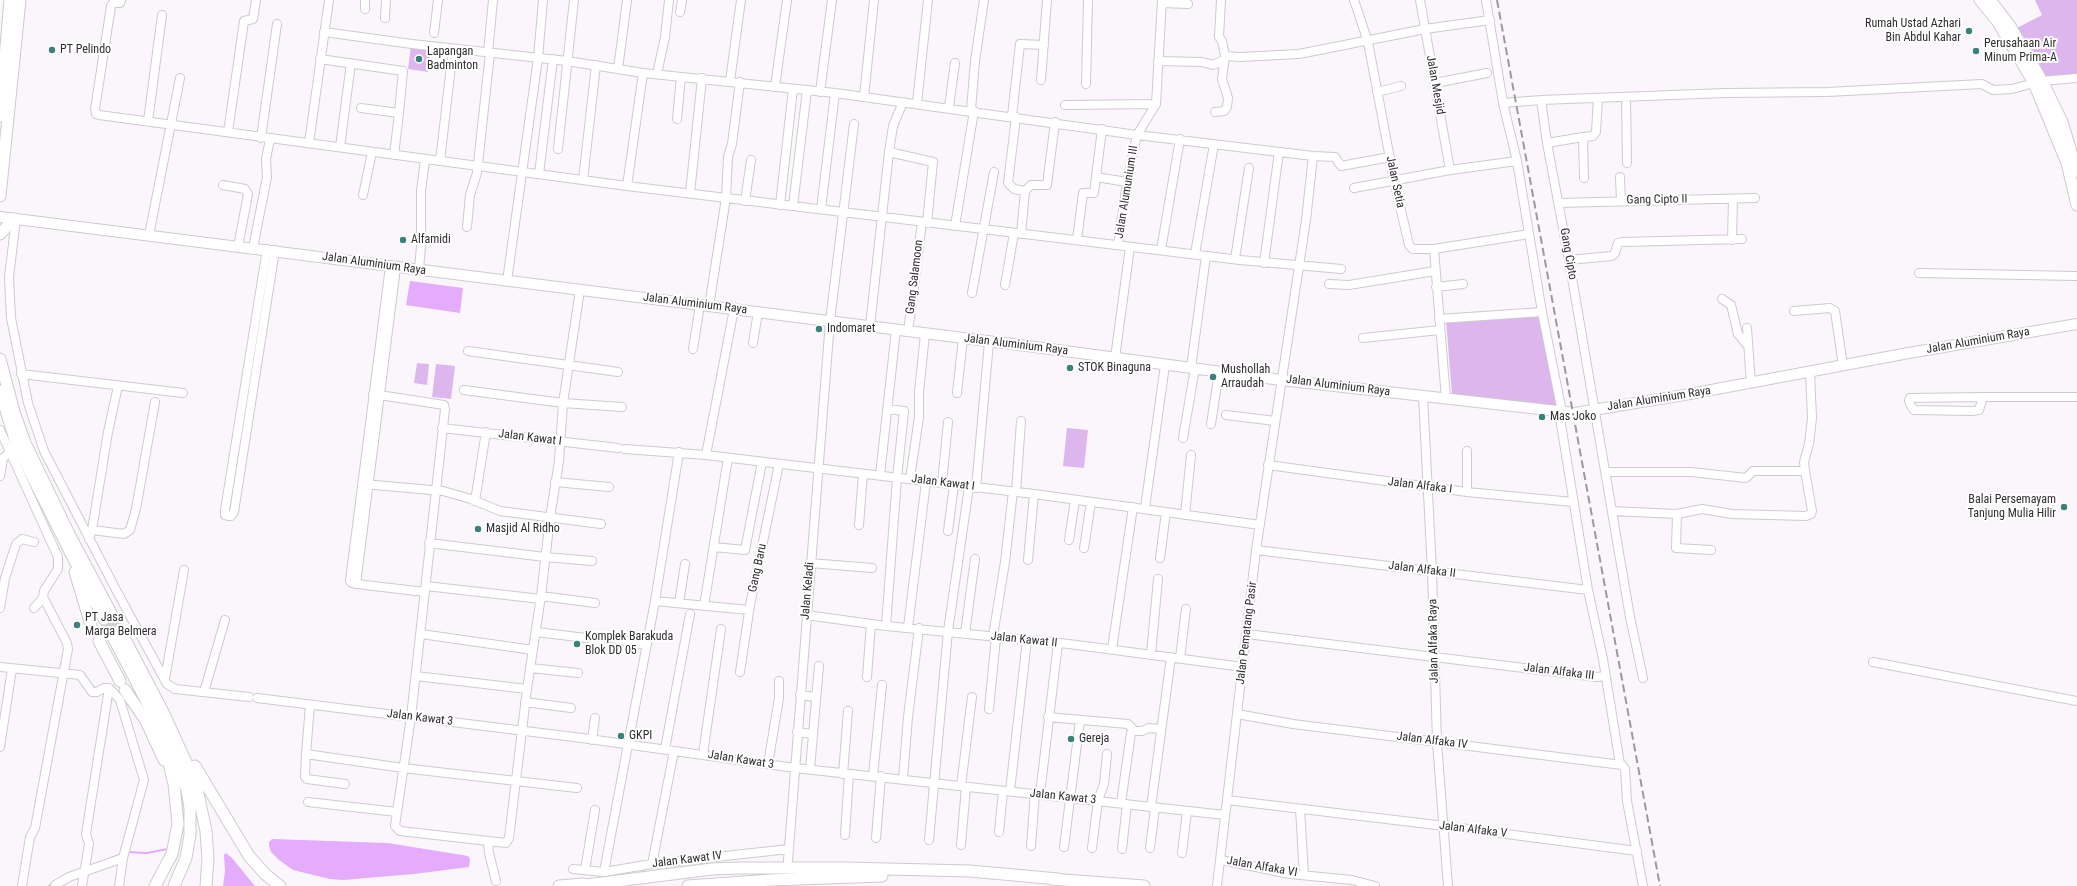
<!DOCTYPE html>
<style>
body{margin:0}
canvas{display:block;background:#fbf6fc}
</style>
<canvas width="2077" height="886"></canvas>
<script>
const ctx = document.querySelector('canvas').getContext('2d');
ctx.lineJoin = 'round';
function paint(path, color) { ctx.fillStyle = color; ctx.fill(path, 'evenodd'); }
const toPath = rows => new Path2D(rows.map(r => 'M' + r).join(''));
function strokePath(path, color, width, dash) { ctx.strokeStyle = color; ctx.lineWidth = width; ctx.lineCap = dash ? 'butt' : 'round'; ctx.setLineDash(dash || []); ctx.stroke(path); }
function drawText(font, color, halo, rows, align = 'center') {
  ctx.font = font + ' "Roboto Condensed",sans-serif'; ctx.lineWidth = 4; ctx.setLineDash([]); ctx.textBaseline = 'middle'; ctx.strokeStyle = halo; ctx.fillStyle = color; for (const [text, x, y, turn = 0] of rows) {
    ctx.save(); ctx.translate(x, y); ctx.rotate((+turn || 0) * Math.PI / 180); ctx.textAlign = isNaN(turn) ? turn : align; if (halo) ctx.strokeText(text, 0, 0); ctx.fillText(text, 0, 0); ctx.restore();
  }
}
paint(toPath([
 [2035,0,2077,0,2077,75,2044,77,2015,29,2042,15],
 [411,46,431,48,428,72,408,69],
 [1542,316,1559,408,1452,394,1446,321],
 [417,363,429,364,427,385,414,383],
 [436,364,455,366,451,399,432,397],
 [1067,428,1088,430,1084,468,1063,466]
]), '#ddb6ed');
paint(toPath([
 [410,281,463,288,460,313,406,305],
 [272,839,388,843,468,856,470,859,469,867,414,874,343,880,330,879,293,870,279,860,271,852,269,846,269,842],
 [226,853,232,858,255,886,223,886,225,871,224,855]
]), '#e5abfd');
strokePath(toPath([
 [127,852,147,853,168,849],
 [112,858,121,854],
 [49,886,53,883]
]), '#e5abfd', 2);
strokePath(toPath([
 [112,615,120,630],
 [104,619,112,635],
 [91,625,99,641]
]), '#d2ced3', 11, [11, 5.5]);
const minor = toPath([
 [121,0,120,3,113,3,111,6,95,109,96,114,99,115,627,186,1240,260,1341,269],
 [1354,0,1368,42,1394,180,1409,245,1413,249,1434,249,1529,234],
 [1420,0,1450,170],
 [1486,0,1503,103,1517,161,1542,312,1562,412],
 [1162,3,1188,4],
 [365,9,365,0],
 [680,12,682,0],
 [385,18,386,0],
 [324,32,412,44,567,61,643,73,835,93,1137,135,1313,156,1335,157,1341,166,1390,157],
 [434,33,438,0],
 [488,53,493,0],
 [1225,56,1240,57,1299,54,1425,29,1490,20],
 [320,59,403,71,399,113,361,108],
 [1158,61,1202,62,1213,65,1224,60],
 [618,69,627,0],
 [657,74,665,37,669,0],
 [1041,80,1047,0],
 [730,81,741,0],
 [2042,81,2077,78],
 [1435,83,1487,73],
 [1086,84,1088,0],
 [775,87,787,0],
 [820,92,832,0],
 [1377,92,1401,86],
 [864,97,874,0],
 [1626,97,1627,163],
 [1541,100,1547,143,1569,260,1630,617,1643,678],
 [917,103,928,0],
 [1503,103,1541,100,1725,93,1827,92,1982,84,1993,90,2012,89,2034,83],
 [1065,105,1156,104],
 [949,107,955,63],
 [971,110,975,61,984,0],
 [1215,112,1224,111,1227,107,1228,98,1222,79,1225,56,1222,41,1219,37,1221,0],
 [1012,116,1020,44,1044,45],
 [1016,117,1008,183,1014,189,1025,191],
 [677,119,681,77],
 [148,121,162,15],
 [228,132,244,21,253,19,256,0],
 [261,138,277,24],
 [309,143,329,0],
 [1547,143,1583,137],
 [340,147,351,63],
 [558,149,574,0],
 [889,152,933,162,927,223],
 [394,155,399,113],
 [440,161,453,49],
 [539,174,553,59],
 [1096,177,1127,182],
 [1620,177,1621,201],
 [1584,178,1583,137,1593,136,1596,132,1598,98],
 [583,180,596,65],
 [223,185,245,189,248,194,238,247],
 [627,186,643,73],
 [1354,188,1450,170,1517,161],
 [690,193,702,78],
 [363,195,372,152],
 [745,201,751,160],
 [1559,203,1755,198],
 [780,205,793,89],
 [793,206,807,90],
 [821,209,835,93],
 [16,219,9,277,11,318,28,403,44,451,115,588,167,684,175,689,249,697],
 [955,226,974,111],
 [467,227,470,195,477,173,490,53],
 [1021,234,1025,191,1031,185,1047,185,1055,122],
 [149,235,180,78],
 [1077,240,1083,193,1094,193,1102,129],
 [1732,240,1733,199],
 [1118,245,1127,182,1137,135,1156,104,1162,0],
 [253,248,267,177,266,159,270,139],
 [267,249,225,510,225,515,228,516,231,516,234,512,275,250],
 [1434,249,1446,399],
 [1161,250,1180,139],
 [1195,254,1214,144],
 [1235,259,1249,168],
 [1569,260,1612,256,1615,253,1618,243,1622,242,1742,239],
 [1264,263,1279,152],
 [390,266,350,581,352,583,365,585,425,592],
 [419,270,421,246,421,191,425,160],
 [1919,273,2077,276],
 [507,281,538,58,543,0],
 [1329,284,1349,285,1435,271],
 [1005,285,1014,233],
 [1436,287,1463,284],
 [972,293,994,172],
 [1722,299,1731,305,1738,334,1748,346],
 [709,306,726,198,728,157,732,144,740,82],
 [1794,311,1830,308,1835,311,1843,366],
 [1439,319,1542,312],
 [870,326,889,152,893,126,903,102],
 [1747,328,1751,383],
 [908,332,922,222],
 [1363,338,1440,330],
 [753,343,758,312],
 [693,349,700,305],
 [468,351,618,372],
 [1115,358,1130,247],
 [1191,368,1206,256],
 [21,374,183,393],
 [464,390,563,403,622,407],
 [957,393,963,338],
 [373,394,444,405,445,409,411,717,395,826,400,831,506,843,509,838,527,689,541,596,550,518,559,461,563,403,580,290],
 [1423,396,1432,571,1437,742,1448,886],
 [1983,397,1979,410,1972,411,1914,410,1911,406,1909,401,1910,398,1983,397,2077,397],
 [1559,412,1588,590,1603,659,1620,764],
 [1226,415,1275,421],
 [1211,424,1219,371],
 [442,428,618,448],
 [0,430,58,557,58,569,44,591,43,597,67,643,68,649,35,828,30,837,22,886],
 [1183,438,1195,368],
 [625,449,706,455,1034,494,1260,525],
 [1467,451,1467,492],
 [706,455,734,309],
 [1268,465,1467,492,1573,502],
 [1805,471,1804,462,1809,444,1812,418,1810,372],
 [1606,472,1691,472,1746,478,1753,471,1805,471,1812,511,1811,514,1806,516,1732,514,1702,509,1677,514,1612,511],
 [880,475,896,330],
 [0,476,3,458,9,453],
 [910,479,919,417,919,392,925,334],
 [555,482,609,487],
 [942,483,948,422],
 [363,484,443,491,471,499,500,511,601,524],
 [976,488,989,342],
 [1016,492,1021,421],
 [475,501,486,432],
 [1145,508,1165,365],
 [1677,514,1676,548,1711,550],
 [1185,515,1191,455],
 [859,525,863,474],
 [92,530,108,432,118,386],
 [948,531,954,485],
 [89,539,92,530,124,534,130,530,136,509,155,402],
 [1069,540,1075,500],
 [429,543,545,557,592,561],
 [714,547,745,550,762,462],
 [1084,548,1091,502],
 [1256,550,1588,590],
 [1160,558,1166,512],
 [1028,560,1034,494],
 [810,563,872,568],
 [356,584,396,267],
 [426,586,541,599],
 [541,596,595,603],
 [655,601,749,610],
 [679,603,685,564],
 [704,606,728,458],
 [0,608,5,578,16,544,22,539,34,542],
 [34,608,43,598],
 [806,615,886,626,1069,644,1243,667],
 [886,626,897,478,904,411,888,409],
 [908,627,926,482],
 [536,632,586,638],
 [965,633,975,559],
 [421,634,533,650],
 [1247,634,1597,677,1605,676],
 [993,636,1005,562,1013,491],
 [607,637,646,645],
 [1112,649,1133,507],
 [1151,654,1158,579],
 [1180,658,1186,609],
 [1873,662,2077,701],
 [0,667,80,675,92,692,97,692,104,688,109,688,120,700,144,780,123,858,119,886],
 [530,668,578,673],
 [740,672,750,605,779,464],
 [416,676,527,689],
 [867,677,871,624],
 [165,679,184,570],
 [204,692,225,620],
 [800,695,816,697],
 [257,698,582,738,795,768,1225,815],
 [525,702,571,708],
 [310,705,306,754,403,768,577,788],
 [989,709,996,637],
 [1237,714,1293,724,1622,765,1625,769,1627,801,1643,886],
 [1048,717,1128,724,1134,730],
 [797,732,813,734],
 [592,740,595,718],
 [0,747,12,669],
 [665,749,690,614],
 [306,754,305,777,307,779,345,784],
 [703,754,721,629],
 [768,764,779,698,779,681],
 [810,769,819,666],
 [843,774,848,711],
 [873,776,882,685],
 [903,779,908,717,919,628],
 [961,786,972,697],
 [1010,791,1027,640],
 [1040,794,1058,643],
 [1227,800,1445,826,1637,851],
 [308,802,397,812],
 [1121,803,1131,733,1133,731,1142,731,1149,728,1161,729],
 [1151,807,1171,657],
 [1300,809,1304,875],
 [999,832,1003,791],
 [845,835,849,774],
 [876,838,881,776],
 [929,840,948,631,969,487],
 [488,842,489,853,496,881],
 [961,845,966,787],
 [1031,846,1035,793],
 [1064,847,1080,720],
 [1092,848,1098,800,1104,784,1107,754],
 [1150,848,1155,808],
 [1122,849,1127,804],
 [1182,853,1187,811],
 [1221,860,1290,874,1352,880,1375,886],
 [788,861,830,321,854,124],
 [652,864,674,751],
 [573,869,604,872,652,864,789,849],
 [585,870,595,810],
 [604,872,655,601,679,452],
 [55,885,69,877,123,858],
 [82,886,89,844,86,834,109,688],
 [1217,886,1256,550,1306,220,1313,156]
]);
const major = toPath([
 [0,217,1035,347,1281,380,1575,413,1690,394,1903,354,2077,324]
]);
const highway = toPath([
 [1980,0,1998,22,2034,83,2067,163,2077,205],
 [1990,0,2010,26,2042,81,2062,122,2077,171],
 [0,116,10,0],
 [0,196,20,0],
 [0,234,14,219],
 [0,359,14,412,25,443,69,534,112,615],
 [0,391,17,446,104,619],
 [75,572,91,625],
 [120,630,163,712,196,784,206,831,208,859,206,886],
 [112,635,172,750,187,790,190,808,190,835,186,858,174,886],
 [99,641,120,681],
 [125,690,146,721,164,760],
 [195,766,249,856,265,874,280,886],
 [1051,879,1144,886],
 [155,886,172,854,178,824,174,784,166,751],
 [559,886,584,884],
 [578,886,712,869,740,868,846,868,970,871,1058,879],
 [688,886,771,880,882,876]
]);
strokePath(minor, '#cfcad0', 10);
strokePath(major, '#cfcad0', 12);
strokePath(highway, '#cfcad0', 13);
strokePath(minor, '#fff', 8);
strokePath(major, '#fff', 10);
strokePath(highway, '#fff', 11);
strokePath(toPath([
 [1497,0,1660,886]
]), '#9c999d', 2, [8, 4]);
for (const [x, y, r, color] of [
 [1969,31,4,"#3b8179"],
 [52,50,4,"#3b8179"],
 [1976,51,4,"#3b8179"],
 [419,59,4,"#3b8179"],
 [403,240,4,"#3b8179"],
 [819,329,4,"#3b8179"],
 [1070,368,4,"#3b8179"],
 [1213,377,4,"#3b8179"],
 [1542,417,4,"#3b8179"],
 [2064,507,4,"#3b8179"],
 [478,529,4,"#3b8179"],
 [77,625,4,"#3b8179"],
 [577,644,4,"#3b8179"],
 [621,736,4,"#3b8179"],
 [1071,739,4,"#3b8179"]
]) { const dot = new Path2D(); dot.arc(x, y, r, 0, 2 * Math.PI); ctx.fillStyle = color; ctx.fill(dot); strokePath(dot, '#fff', 1.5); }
drawText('12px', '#2f2d2f', '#fff', [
 ["Rumah Ustad Azhari",1961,24,"right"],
 ["Bin Abdul Kahar",1961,38,"right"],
 ["Perusahaan Air",1984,44],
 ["Minum Prima-A",1984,58],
 ["PT Pelindo",60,50],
 ["Lapangan",427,52],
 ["Badminton",427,66],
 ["Alfamidi",411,240],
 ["Indomaret",827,329],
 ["STOK Binaguna",1078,368],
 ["Mushollah",1221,370],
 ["Arraudah",1221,384],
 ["Mas Joko",1550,417],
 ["Balai Persemayam",2056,500,"right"],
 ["Tanjung Mulia Hilir",2056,514,"right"],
 ["Masjid Al Ridho",486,529],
 ["PT Jasa",85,618],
 ["Marga Belmera",85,632],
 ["Komplek Barakuda",585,637],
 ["Blok DD 05",585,651],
 ["GKPI",629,736],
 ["Gereja",1079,739]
], 'left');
drawText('12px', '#2f2d2f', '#fff', [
 ["Jalan Mesjid",1435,85,80],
 ["Jalan Setia",1395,182,78],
 ["Jalan Alumunium III",1127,192,-81],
 ["Gang Cipto II",1657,200,-1],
 ["Gang Cipto",1568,254,80],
 ["Jalan Aluminium Raya",374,264,8],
 ["Gang Salamoon",915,277,-83],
 ["Jalan Aluminium Raya",695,304,7],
 ["Jalan Aluminium Raya",1978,341,-10],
 ["Jalan Aluminium Raya",1016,345,7],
 ["Jalan Aluminium Raya",1338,386,7],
 ["Jalan Aluminium Raya",1659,399,-9],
 ["Jalan Kawat I",530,438,7],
 ["Jalan Kawat I",943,483,7],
 ["Jalan Alfaka I",1420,486,7],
 ["Gang Baru",758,568,-78],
 ["Jalan Alfaka II",1422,570,7],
 ["Jalan Keladi",808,591,-85],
 ["Jalan Pematang Pasir",1247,633,-83],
 ["Jalan Kawat II",1024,640,6],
 ["Jalan Alfaka Raya",1434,641,-91],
 ["Jalan Alfaka III",1559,672,7],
 ["Jalan Kawat 3",420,718,7],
 ["Jalan Alfaka IV",1432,741,7],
 ["Jalan Kawat 3",741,760,9],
 ["Jalan Kawat 3",1063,797,6],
 ["Jalan Alfaka V",1473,830,7],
 ["Jalan Kawat IV",687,860,-7],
 ["Jalan Alfaka VI",1262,867,10]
]);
</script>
